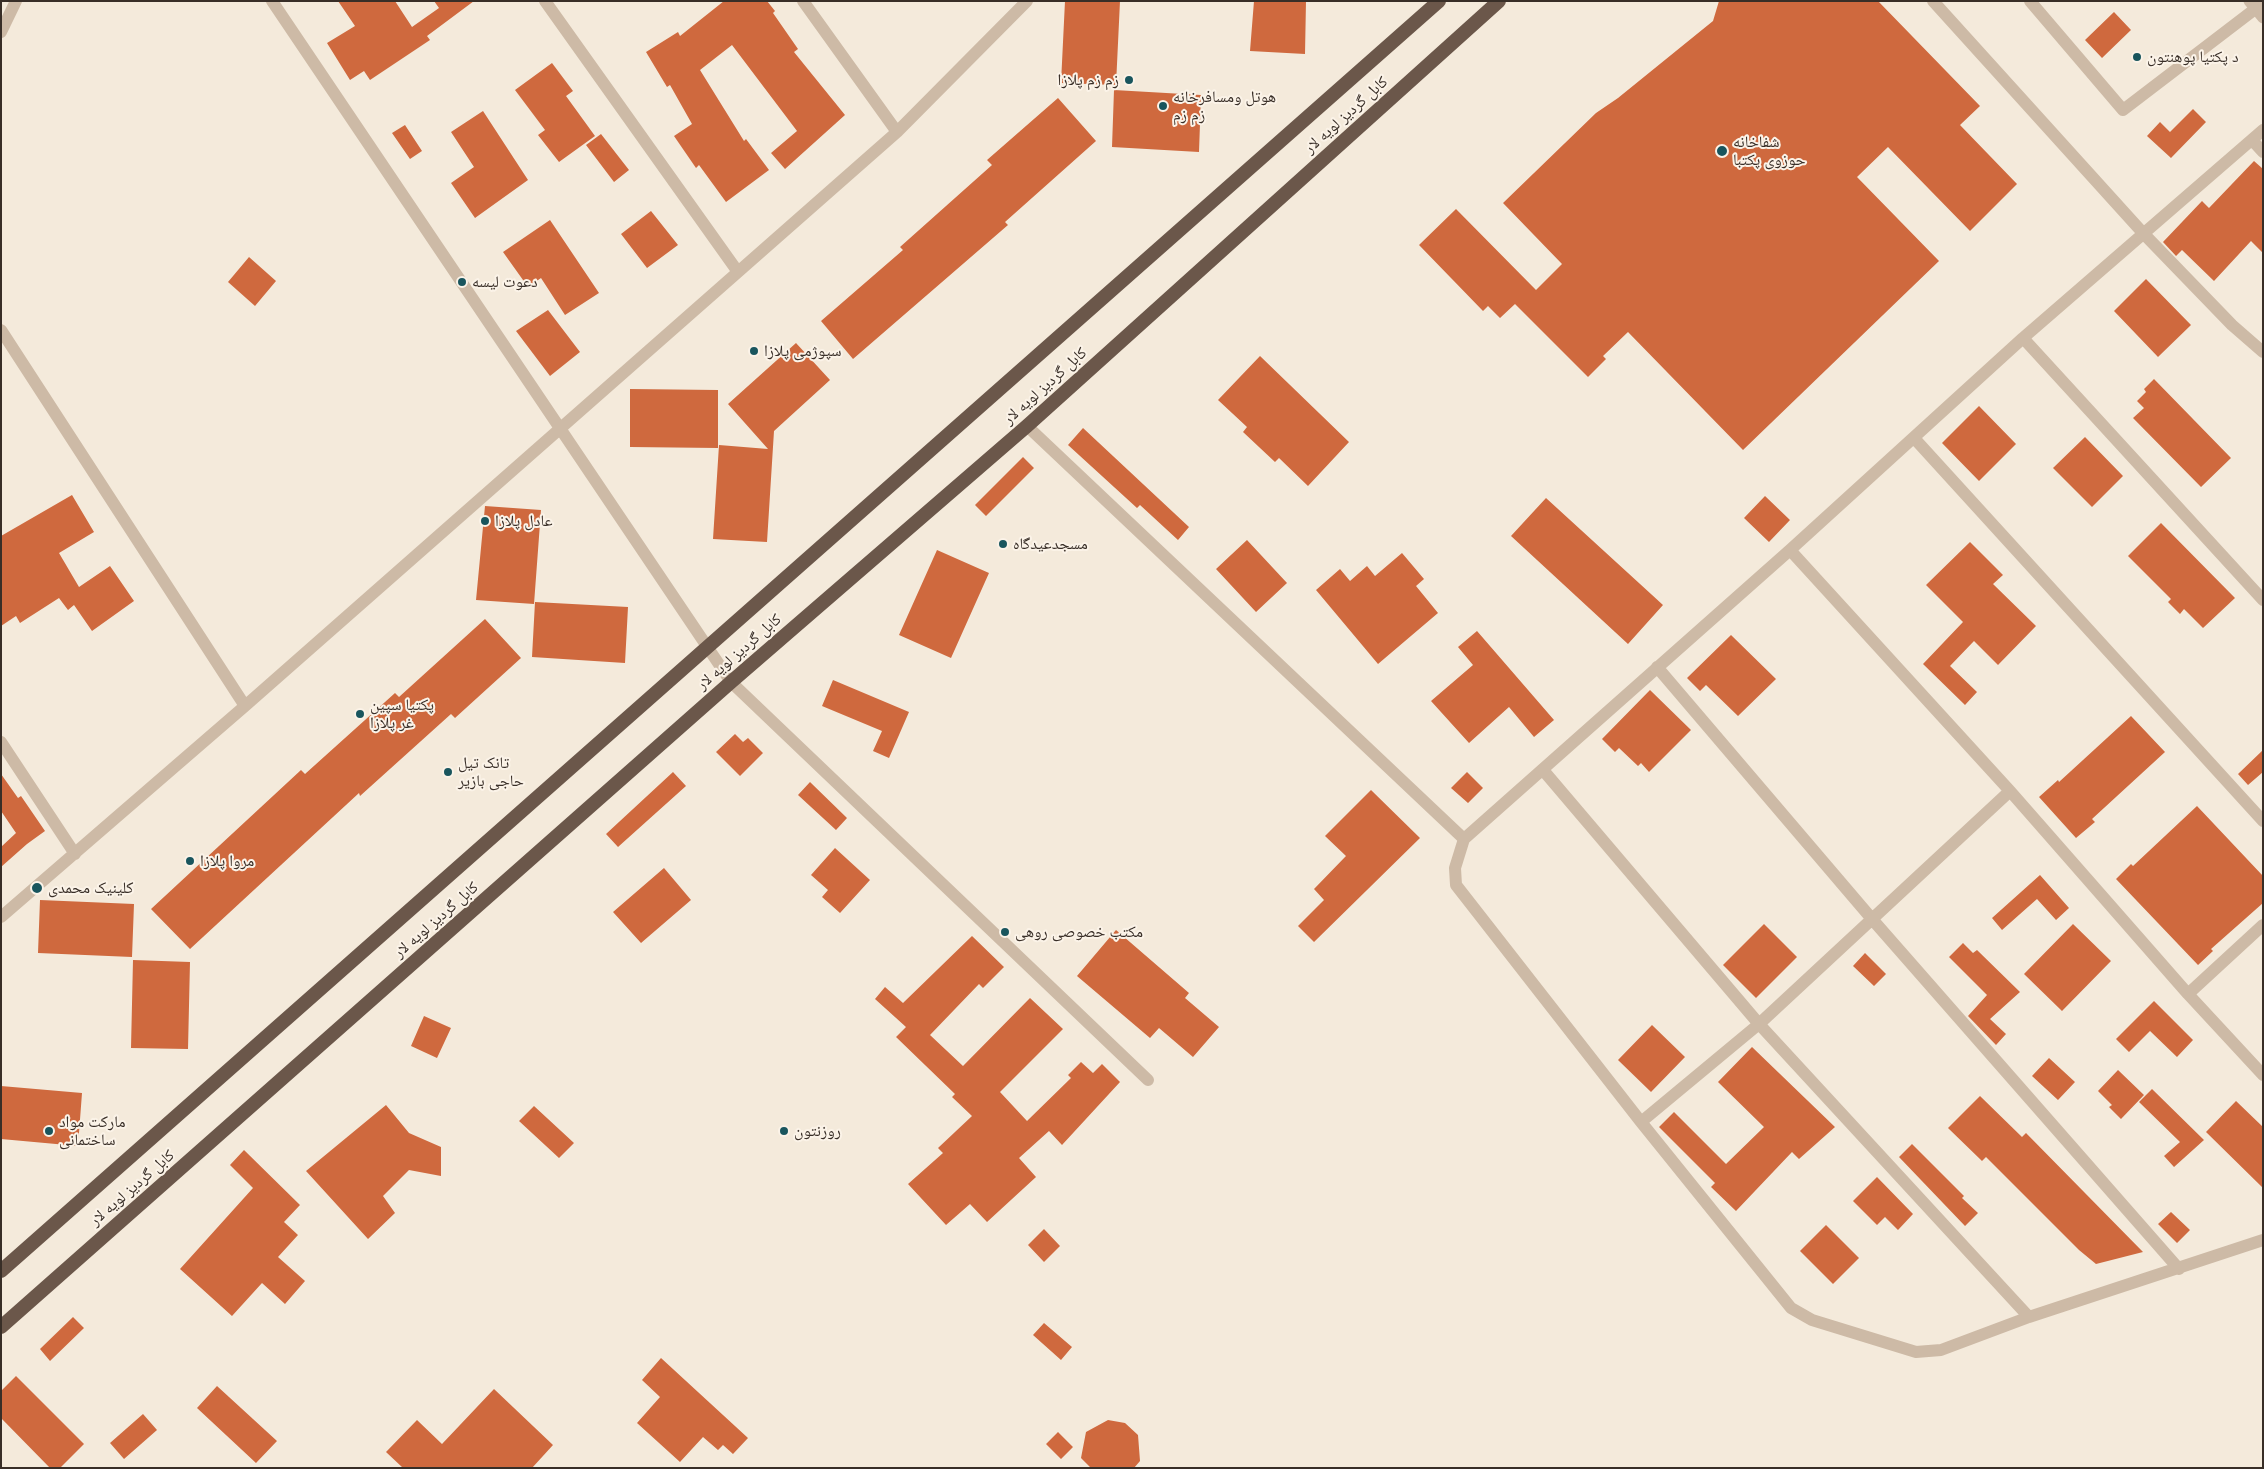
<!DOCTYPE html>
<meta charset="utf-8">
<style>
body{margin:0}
#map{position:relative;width:2264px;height:1469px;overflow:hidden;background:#f4eadb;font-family:Raleway,sans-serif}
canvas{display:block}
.frame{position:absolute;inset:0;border:2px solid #382e27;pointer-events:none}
</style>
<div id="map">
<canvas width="2264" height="1469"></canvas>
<div class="frame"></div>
</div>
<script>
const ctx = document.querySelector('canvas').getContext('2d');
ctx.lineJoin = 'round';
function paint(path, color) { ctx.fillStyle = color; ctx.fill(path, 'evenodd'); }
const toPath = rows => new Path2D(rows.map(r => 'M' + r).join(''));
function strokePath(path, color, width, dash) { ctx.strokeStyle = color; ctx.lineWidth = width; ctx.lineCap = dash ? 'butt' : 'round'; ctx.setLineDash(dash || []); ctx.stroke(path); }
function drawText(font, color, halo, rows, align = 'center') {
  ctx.font = font + ' Raleway,"Noto Naskh Arabic",sans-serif'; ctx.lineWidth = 4; ctx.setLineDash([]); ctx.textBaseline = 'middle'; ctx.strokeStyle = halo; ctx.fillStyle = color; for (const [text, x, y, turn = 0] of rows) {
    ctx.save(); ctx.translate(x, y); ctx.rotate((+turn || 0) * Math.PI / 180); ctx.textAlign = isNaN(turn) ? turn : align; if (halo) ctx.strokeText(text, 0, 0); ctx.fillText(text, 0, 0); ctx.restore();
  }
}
paint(toPath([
 [338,1,395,1,412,27,439,8,434,1,474,1,427,36,430,40,370,80,364,71,350,80,327,43,355,26],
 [724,1,767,1,775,11,773,13,798,49,794,52,845,115,785,169,771,153,797,131,732,45,700,70,744,141,746,139,769,170,726,202,699,165,696,168,674,136,692,124,670,85,667,87,646,52,678,32,680,36],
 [1065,1,1120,1,1116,85,1061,83],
 [1254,1,1306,1,1305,54,1250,51],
 [1719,1,1878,1,1980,106,1960,125,2017,184,1970,231,1888,147,1857,177,1939,261,1743,450,1628,332,1603,356,1606,359,1588,377,1515,304,1500,318,1488,306,1483,311,1419,245,1456,209,1536,290,1562,264,1503,203,1596,113,1618,98,1713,21],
 [2114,12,2131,30,2102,58,2085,40],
 [552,63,573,91,566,96,595,136,559,162,538,135,545,130,515,90],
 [1114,90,1201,95,1199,152,1112,147],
 [1058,98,1096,141,1005,222,1008,225,853,359,821,321,903,250,900,247,992,165,987,160],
 [2193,109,2206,122,2171,158,2147,136,2160,122,2170,132],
 [483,111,528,180,475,218,451,183,474,167,451,132],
 [405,125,422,151,410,159,392,133],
 [601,134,629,170,614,182,586,145],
 [2254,161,2263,169,2263,253,2251,241,2214,281,2182,250,2176,256,2163,242,2202,201,2209,208],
 [651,211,678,245,647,268,621,234],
 [550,220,599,293,565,315,541,278,528,287,503,252],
 [249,257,276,281,255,306,228,282],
 [2146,279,2191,325,2158,357,2114,311],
 [548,310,580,352,550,376,516,331],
 [796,343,830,380,774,431,767,542,713,539,719,445,768,449,728,404],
 [1260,356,1349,442,1308,486,1279,458,1275,462,1243,432,1247,427,1218,400],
 [2154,379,2231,458,2201,487,2133,418,2144,408,2137,401,2146,392,2144,389],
 [630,389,718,390,718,448,630,447],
 [1979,406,2016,444,1979,481,1942,443],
 [1083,428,1189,527,1178,540,1140,505,1137,508,1068,445],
 [2085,437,2123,476,2092,507,2053,468],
 [1023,457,1034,468,986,516,975,505],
 [72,495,94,532,59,553,79,587,110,566,134,601,92,631,74,605,68,610,59,598,20,623,16,616,1,626,1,536],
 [1765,496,1790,520,1769,542,1744,518],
 [1546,498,1663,605,1628,644,1511,536],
 [485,506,541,510,534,604,476,600],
 [2161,523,2235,598,2203,628,2184,609,2180,614,2168,602,2171,599,2128,556],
 [1247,540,1287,583,1256,612,1216,569],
 [1970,542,2003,575,1993,584,2036,626,1998,665,1974,641,1950,666,1977,692,1965,705,1923,664,1963,622,1926,585],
 [937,550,989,573,951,658,899,635],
 [1402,553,1424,579,1416,586,1438,613,1378,664,1316,590,1340,569,1350,581,1367,566,1375,576],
 [535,602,628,607,625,663,532,657],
 [485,619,521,658,455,718,451,714,360,796,359,793,190,949,151,909,301,770,305,774,395,693,399,697],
 [1477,631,1554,720,1534,737,1509,707,1469,743,1431,701,1473,665,1458,647],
 [1731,635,1776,679,1738,716,1706,685,1700,691,1687,678],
 [833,680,909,712,889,758,873,751,882,731,822,706],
 [1650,690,1691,730,1649,772,1641,763,1638,766,1619,748,1615,752,1602,739],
 [2131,716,2165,752,2092,819,2095,822,2076,838,2039,797,2058,780,2059,782],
 [735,734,743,742,748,738,763,753,740,776,716,752],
 [2263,750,2263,772,2248,785,2238,774],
 [673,772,686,786,618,847,606,834],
 [1467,772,1483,788,1468,803,1451,788],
 [1,774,18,798,21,796,45,831,27,844,1,867,1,847,16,833,1,811],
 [810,782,847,818,836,830,798,795],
 [1371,790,1420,838,1314,942,1298,926,1324,900,1314,889,1346,856,1325,836],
 [2197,806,2263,876,2263,903,2211,949,2213,951,2198,965,2116,879,2131,864,2133,866],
 [835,848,870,880,840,913,822,897,828,890,811,875],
 [664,868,691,900,641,943,613,912],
 [2040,875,2069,908,2056,920,2037,899,2002,930,1992,918],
 [40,900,134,904,132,957,38,953],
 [1764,924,1797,957,1756,998,1723,965],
 [2073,924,2111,961,2062,1011,2024,974],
 [1116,930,1189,993,1185,998,1219,1027,1193,1057,1159,1028,1150,1038,1077,976],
 [972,936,1004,967,983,988,979,984,930,1035,963,1066,1030,998,1063,1029,1000,1092,1027,1121,1071,1078,1068,1075,1081,1062,1093,1073,1102,1064,1120,1082,1062,1145,1049,1131,1019,1158,1036,1177,987,1222,970,1204,946,1225,908,1184,943,1153,938,1148,972,1116,952,1097,955,1094,896,1037,906,1027,875,999,885,987,903,1003],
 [1963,943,1973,953,1977,950,2020,992,1990,1019,2006,1034,1996,1045,1968,1016,1987,995,1949,957],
 [1865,953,1886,974,1874,986,1853,966],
 [133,960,190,962,188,1049,131,1048],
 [2154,1001,2193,1040,2177,1057,2150,1031,2129,1052,2116,1039],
 [424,1016,451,1028,437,1058,411,1046],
 [1652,1025,1685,1057,1651,1092,1618,1060],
 [1752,1047,1835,1127,1799,1159,1792,1152,1736,1211,1711,1187,1715,1183,1659,1127,1674,1112,1726,1164,1764,1127,1718,1082],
 [2049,1058,2075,1082,2058,1100,2032,1076],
 [2118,1070,2144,1095,2121,1119,2109,1107,2112,1105,2098,1091],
 [1,1086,82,1093,78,1146,1,1139],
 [2152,1089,2204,1140,2174,1167,2164,1156,2180,1142,2139,1102],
 [1980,1096,2022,1137,2026,1133,2143,1252,2096,1264,2079,1250,1986,1157,1982,1161,1948,1128],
 [2236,1101,2263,1127,2263,1188,2206,1132],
 [386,1105,409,1133,441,1147,441,1176,409,1170,383,1196,395,1213,368,1239,306,1171],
 [534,1106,574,1143,559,1158,519,1121],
 [1912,1144,1964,1196,1962,1198,1978,1213,1965,1226,1899,1157],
 [244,1150,300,1205,284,1222,298,1235,278,1257,305,1281,285,1304,262,1283,232,1316,180,1269,253,1188,230,1165],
 [1877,1177,1913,1214,1898,1230,1885,1217,1877,1225,1853,1201],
 [2171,1212,2190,1230,2177,1243,2158,1224],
 [1826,1225,1859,1258,1833,1284,1800,1251],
 [1044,1229,1060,1246,1044,1262,1028,1245],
 [73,1317,84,1328,50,1361,40,1349],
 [1044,1323,1072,1347,1061,1360,1033,1335],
 [661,1358,748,1438,733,1454,723,1445,718,1450,703,1437,680,1462,637,1423,660,1397,642,1380],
 [16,1376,84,1444,60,1468,50,1468,1,1418,1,1391],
 [217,1386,277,1441,256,1463,197,1408],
 [494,1389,553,1445,532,1468,403,1468,386,1452,417,1420,442,1444],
 [143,1414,157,1430,124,1459,110,1443],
 [1108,1420,1125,1423,1138,1435,1140,1461,1134,1468,1091,1468,1081,1458,1086,1432],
 [1058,1432,1073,1447,1061,1459,1046,1444]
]), '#cf693e');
strokePath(toPath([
 [2249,1,2263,18]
]), '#cdbaa6', 11);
strokePath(toPath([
 [272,1,731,682,1148,1080],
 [545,1,738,272],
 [803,1,897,132],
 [1933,1,2143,233,2232,325,2263,352],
 [2030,1,2123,110,2263,3],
 [1,32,16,1],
 [2263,130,2023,338,1790,550,1464,839,1455,868,1456,885,1641,1122,1791,1308,1812,1320,1916,1352,1941,1350,2029,1317,2263,1240],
 [2252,140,2263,152],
 [1,330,245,706],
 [2023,338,2263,600],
 [1027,426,1464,839],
 [1914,438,2263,821],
 [1790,550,2010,791,2188,994,2263,1075],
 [1657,667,1872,919,2179,1269],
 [1,742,75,854],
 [1543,770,1759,1024,2029,1317],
 [1,917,245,706,897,132,1027,1],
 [2188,994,2263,925],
 [1641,1122,1759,1024,2010,791]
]), '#cdbaa6', 12);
strokePath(toPath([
 [1,1271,1439,1],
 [1,1327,731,682,1027,426,1499,1]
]), '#6b574a', 14);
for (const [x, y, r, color] of [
 [2137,57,5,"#19555d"],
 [1129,80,5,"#19555d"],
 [1163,106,5,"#19555d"],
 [1722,151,6,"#19555d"],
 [462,282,5,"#19555d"],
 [754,351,5,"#19555d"],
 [485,521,5,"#19555d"],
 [1003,544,5,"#19555d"],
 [360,714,5,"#19555d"],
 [448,772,5,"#19555d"],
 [190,861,5,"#19555d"],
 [37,888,6,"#19555d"],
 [1005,932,5,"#19555d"],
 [49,1131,5,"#19555d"],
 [784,1131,5,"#19555d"]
]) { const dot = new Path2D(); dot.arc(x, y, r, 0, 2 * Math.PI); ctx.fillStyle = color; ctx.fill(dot); strokePath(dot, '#fbf3e8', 2); }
drawText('16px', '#382e27', '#fbf3e8', [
 ["د پکتیا پوهنتون",2147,57],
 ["زم زم پلازا",1119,80,"right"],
 ["هوتل ومسافرخانه",1173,97],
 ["زم زم",1173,115],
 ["شفاخانه",1733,142],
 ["حوزوی پکتبا",1733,160],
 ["دعوت لیسه",472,282],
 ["سپوژمی پلازا",764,351],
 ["عادل پلازا",495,521],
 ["مسجدعیدگاه",1013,544],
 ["پکتیا سپین",370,705],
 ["غر پلازا",370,723],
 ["تانک تیل",458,763],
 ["حاجی بازیر",458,781],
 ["مروا پلازا",200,861],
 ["کلینیک محمدی",48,888],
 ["مکتب خصوصی روهی",1015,932],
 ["مارکت مواد",59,1122],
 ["ساختمانی",59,1140],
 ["روزنتون",794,1131]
], 'left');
drawText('16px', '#382e27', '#fbf3e8', [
 ["کابل گردیز لویه لار",1346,115,-42],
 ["کابل گردیز لویه لار",1045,386,-42],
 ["کابل گردیز لویه لار",739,652,-41],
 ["کابل گردیز لویه لار",436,920,-41],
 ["کابل گردیز لویه لار",132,1188,-41]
]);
</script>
